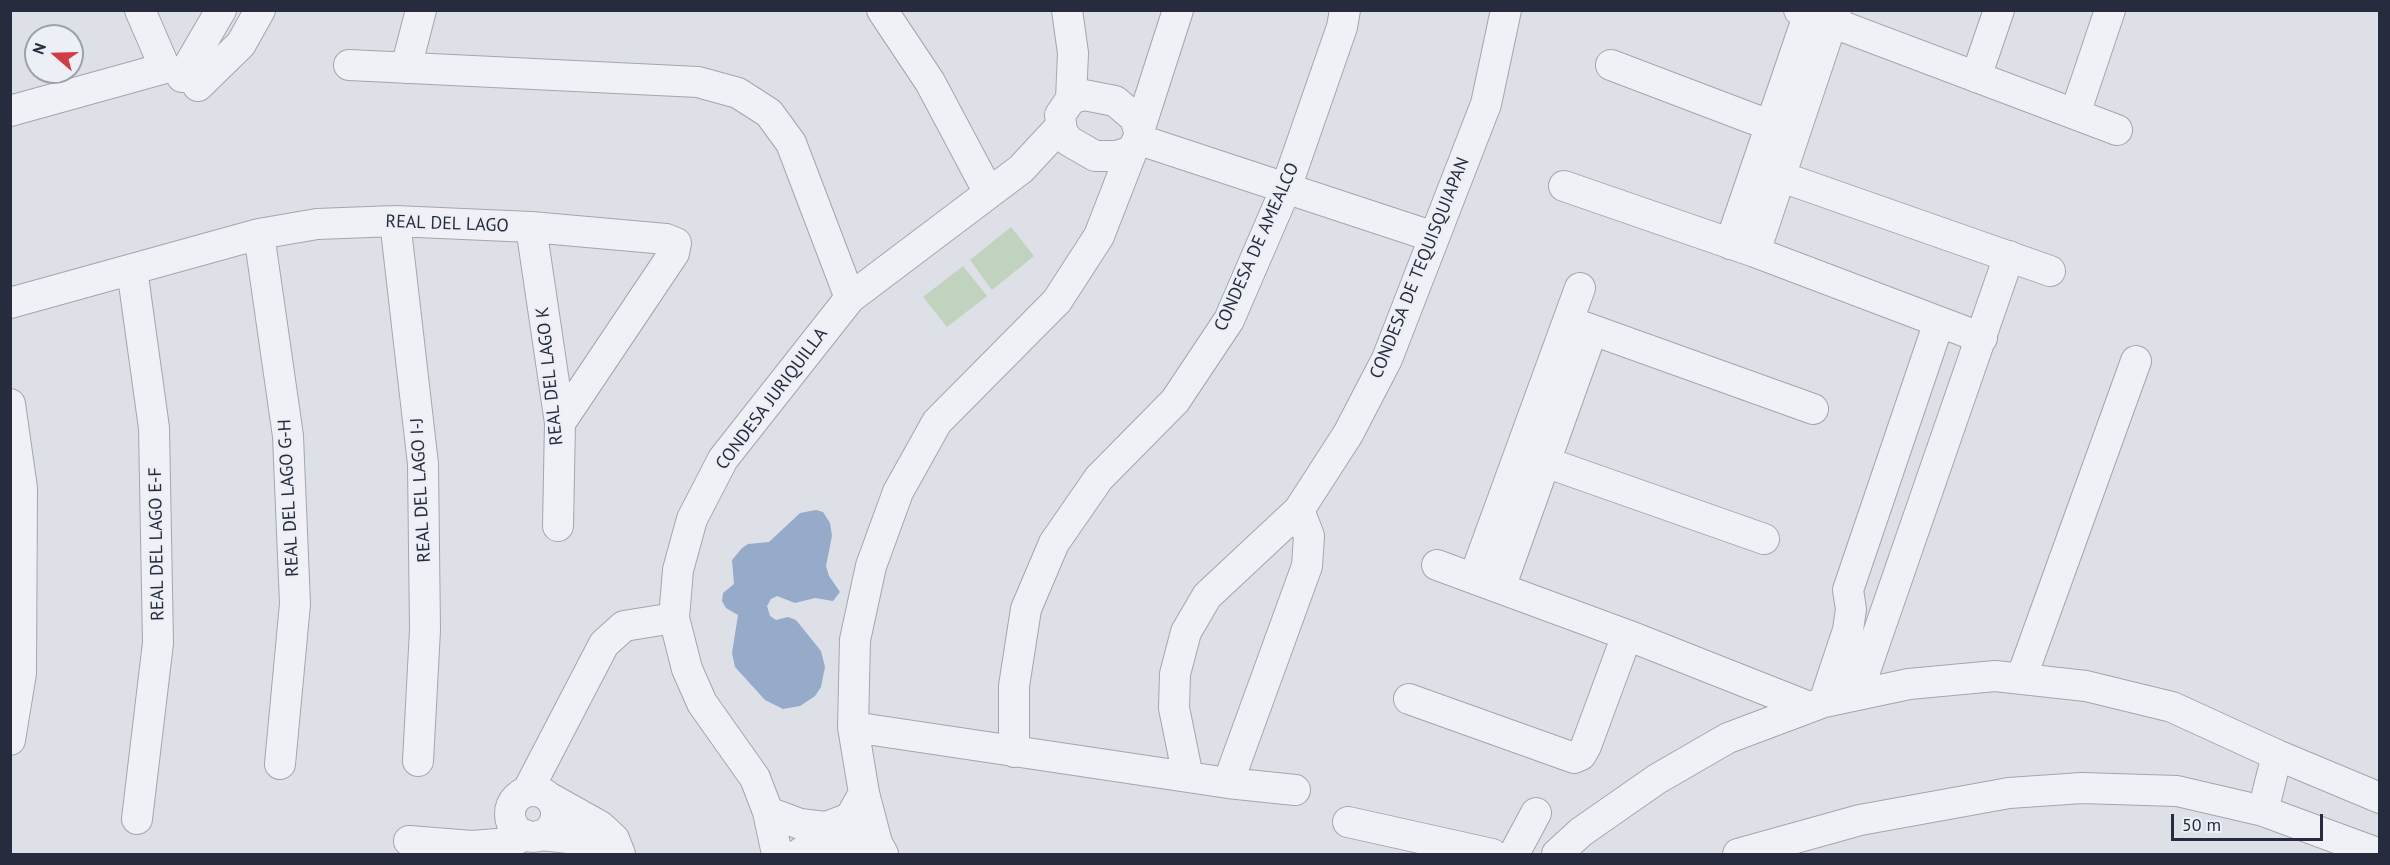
<!DOCTYPE html>
<style>
body{margin:0}
#map{position:relative;width:2390px;height:865px;overflow:hidden;background:#dde0e7;font-family:"PT Sans",sans-serif}
canvas{display:block}
.frame{position:absolute;inset:0;border:12px solid #262c3e;pointer-events:none}
.north{position:absolute;left:24px;top:24px;width:60px;height:60px;box-sizing:border-box;background:#eceff5;border:2px solid #9da1ac;border-radius:50%;rotate:290deg;font-size:16px;font-weight:700;line-height:24px;text-align:center;color:#262c3e}
.north::after{content:'';display:block;margin:auto;width:21px;height:27px;background:#d23c44;clip-path:polygon(50% 0,100% 100%,50% 72%,0 100%)}
.scale{position:absolute;left:2171px;top:814px;width:152px;height:27px;box-sizing:border-box;border:3px solid #262c3e;border-top:0;padding-left:8px;font-size:18px;line-height:21px;white-space:nowrap;color:#262c3e;-webkit-text-stroke:4px #eceff5;paint-order:stroke}
</style>
<div id="map">
<canvas width="2390" height="865"></canvas>
<div class="frame"></div>
<div class="north">N</div>
<div class="scale">50 m</div>
</div>
<script>
const ctx = document.querySelector('canvas').getContext('2d');
ctx.lineJoin = 'round';
function paint(path, color) { ctx.fillStyle = color; ctx.fill(path, 'evenodd'); }
const toPath = rows => new Path2D(rows.map(r => 'M' + r).join(''));
function strokePath(path, color, width, dash) { ctx.strokeStyle = color; ctx.lineWidth = width; ctx.lineCap = dash ? 'butt' : 'round'; ctx.setLineDash(dash || []); ctx.stroke(path); }
function drawText(font, color, halo, rows, align = 'center') {
  ctx.font = font + ' "PT Sans",sans-serif'; ctx.lineWidth = 4.5; ctx.setLineDash([]); ctx.textBaseline = 'middle'; ctx.strokeStyle = halo; ctx.fillStyle = color; for (const [text, x, y, turn = 0] of rows) {
    ctx.save(); ctx.translate(x, y); ctx.rotate((+turn || 0) * Math.PI / 180); ctx.textAlign = isNaN(turn) ? turn : align; if (halo) ctx.strokeText(text, 0, 0); ctx.fillText(text, 0, 0); ctx.restore();
  }
}
paint(toPath([
 [1011,227,1034,256,992,290,970,260],
 [963,266,987,296,947,327,923,297]
]), '#c1d2be');
paint(toPath([
 [816,510,823,512,830,523,832,536,826,566,829,576,840,592,833,601,815,598,795,603,777,596,771,599,767,606,770,616,776,620,788,617,796,620,821,651,825,667,821,687,815,696,800,706,783,709,765,700,735,667,732,653,738,615,726,608,722,601,723,593,734,584,732,560,742,548,748,544,769,542,800,513]
]), '#96aac9');
const minor = toPath([
 [140,10,165,68],
 [882,10,930,82,989,193],
 [1067,10,1073,53,1071,99],
 [1799,10,2117,130],
 [349,65,698,82,738,93,769,113,791,143,850,298],
 [1611,65,1790,133],
 [406,68,421,10],
 [182,77,221,10],
 [1976,77,1999,10],
 [198,86,241,44,260,10],
 [1084,95,1115,101,1135,118,1140,135,1132,151,1117,156,1095,156,1069,141,1062,132,1060,115,1071,99,1084,95],
 [10,111,165,68],
 [2075,114,2110,10],
 [1140,128,1178,10],
 [1140,140,1434,237],
 [1756,168,2050,271],
 [1564,186,1755,252,1982,338],
 [395,221,423,464,425,630,418,761],
 [531,227,560,423,558,526],
 [259,234,288,436,295,604,280,764],
 [1730,244,1810,10],
 [1755,252,1836,10],
 [132,269,154,428,158,643,137,819],
 [10,303,259,234,317,224,395,221,531,227,666,239,676,243,674,253,560,423],
 [1576,324,1813,409],
 [10,404,22,488,21,673,10,740],
 [1528,456,1764,539],
 [1437,565,1627,635,1809,707],
 [1474,578,1580,288],
 [1500,588,1592,331],
 [2021,679,2136,361],
 [1857,694,2009,256],
 [1409,699,1574,758,1581,755,1586,746,1627,635],
 [1824,702,1848,630,1851,609,1848,590,1939,322],
 [853,727,1228,783,1295,790],
 [1014,752,1014,686,1026,609,1054,543,1099,478,1175,401,1229,320,1286,188,1342,27,1345,10],
 [1188,777,1174,708,1175,674,1186,632,1207,596,1299,510,1348,434,1387,359,1486,104,1506,10],
 [1228,783,1307,566,1309,536,1299,510],
 '510 814a23 23 0 1 1 46 0a23 23 0 1 1-46 0Z',
 [527,792,604,644,624,626,674,618],
 [550,798,600,826,614,839,620,854],
 [2263,811,2277,755],
 [768,812,800,824,826,827,850,818,864,793],
 [1348,822,1492,854],
 [541,835,569,838,600,846,612,854],
 [409,841,472,846,509,843,526,835],
 [777,854,768,812,755,778,702,703,687,669,674,618,678,570,692,519,723,459,850,298,1021,169,1061,126],
 [799,854,815,843,842,838,877,843],
 [883,854,877,843,864,793,853,727,855,640,871,566,898,492,937,422,1057,301,1099,236,1132,151],
 [1514,854,1536,813],
 [1557,854,1581,832,1657,779,1728,738,1824,702,1909,684,1995,676,2086,686,2172,707,2277,755,2380,798],
 [1738,854,1860,820,2009,793,2082,788,2177,791,2263,811,2380,854]
]);
strokePath(minor, '#a2a6b1', 32);
strokePath(minor, '#f0f1f6', 30);
drawText('18px', '#262c3e', '#eceff5', [
 ["REAL DEL LAGO",447,224,2],
 ["CONDESA DE AMEALCO",1257,247,-66],
 ["CONDESA DE TEQUISQUIAPAN",1420,268,-68],
 ["REAL DEL LAGO K",550,376,-96],
 ["CONDESA JURIQUILLA",772,399,-53],
 ["REAL DEL LAGO I-J",421,490,-93],
 ["REAL DEL LAGO G-H",289,498,-93],
 ["REAL DEL LAGO E-F",157,544,-91]
]);
</script>
